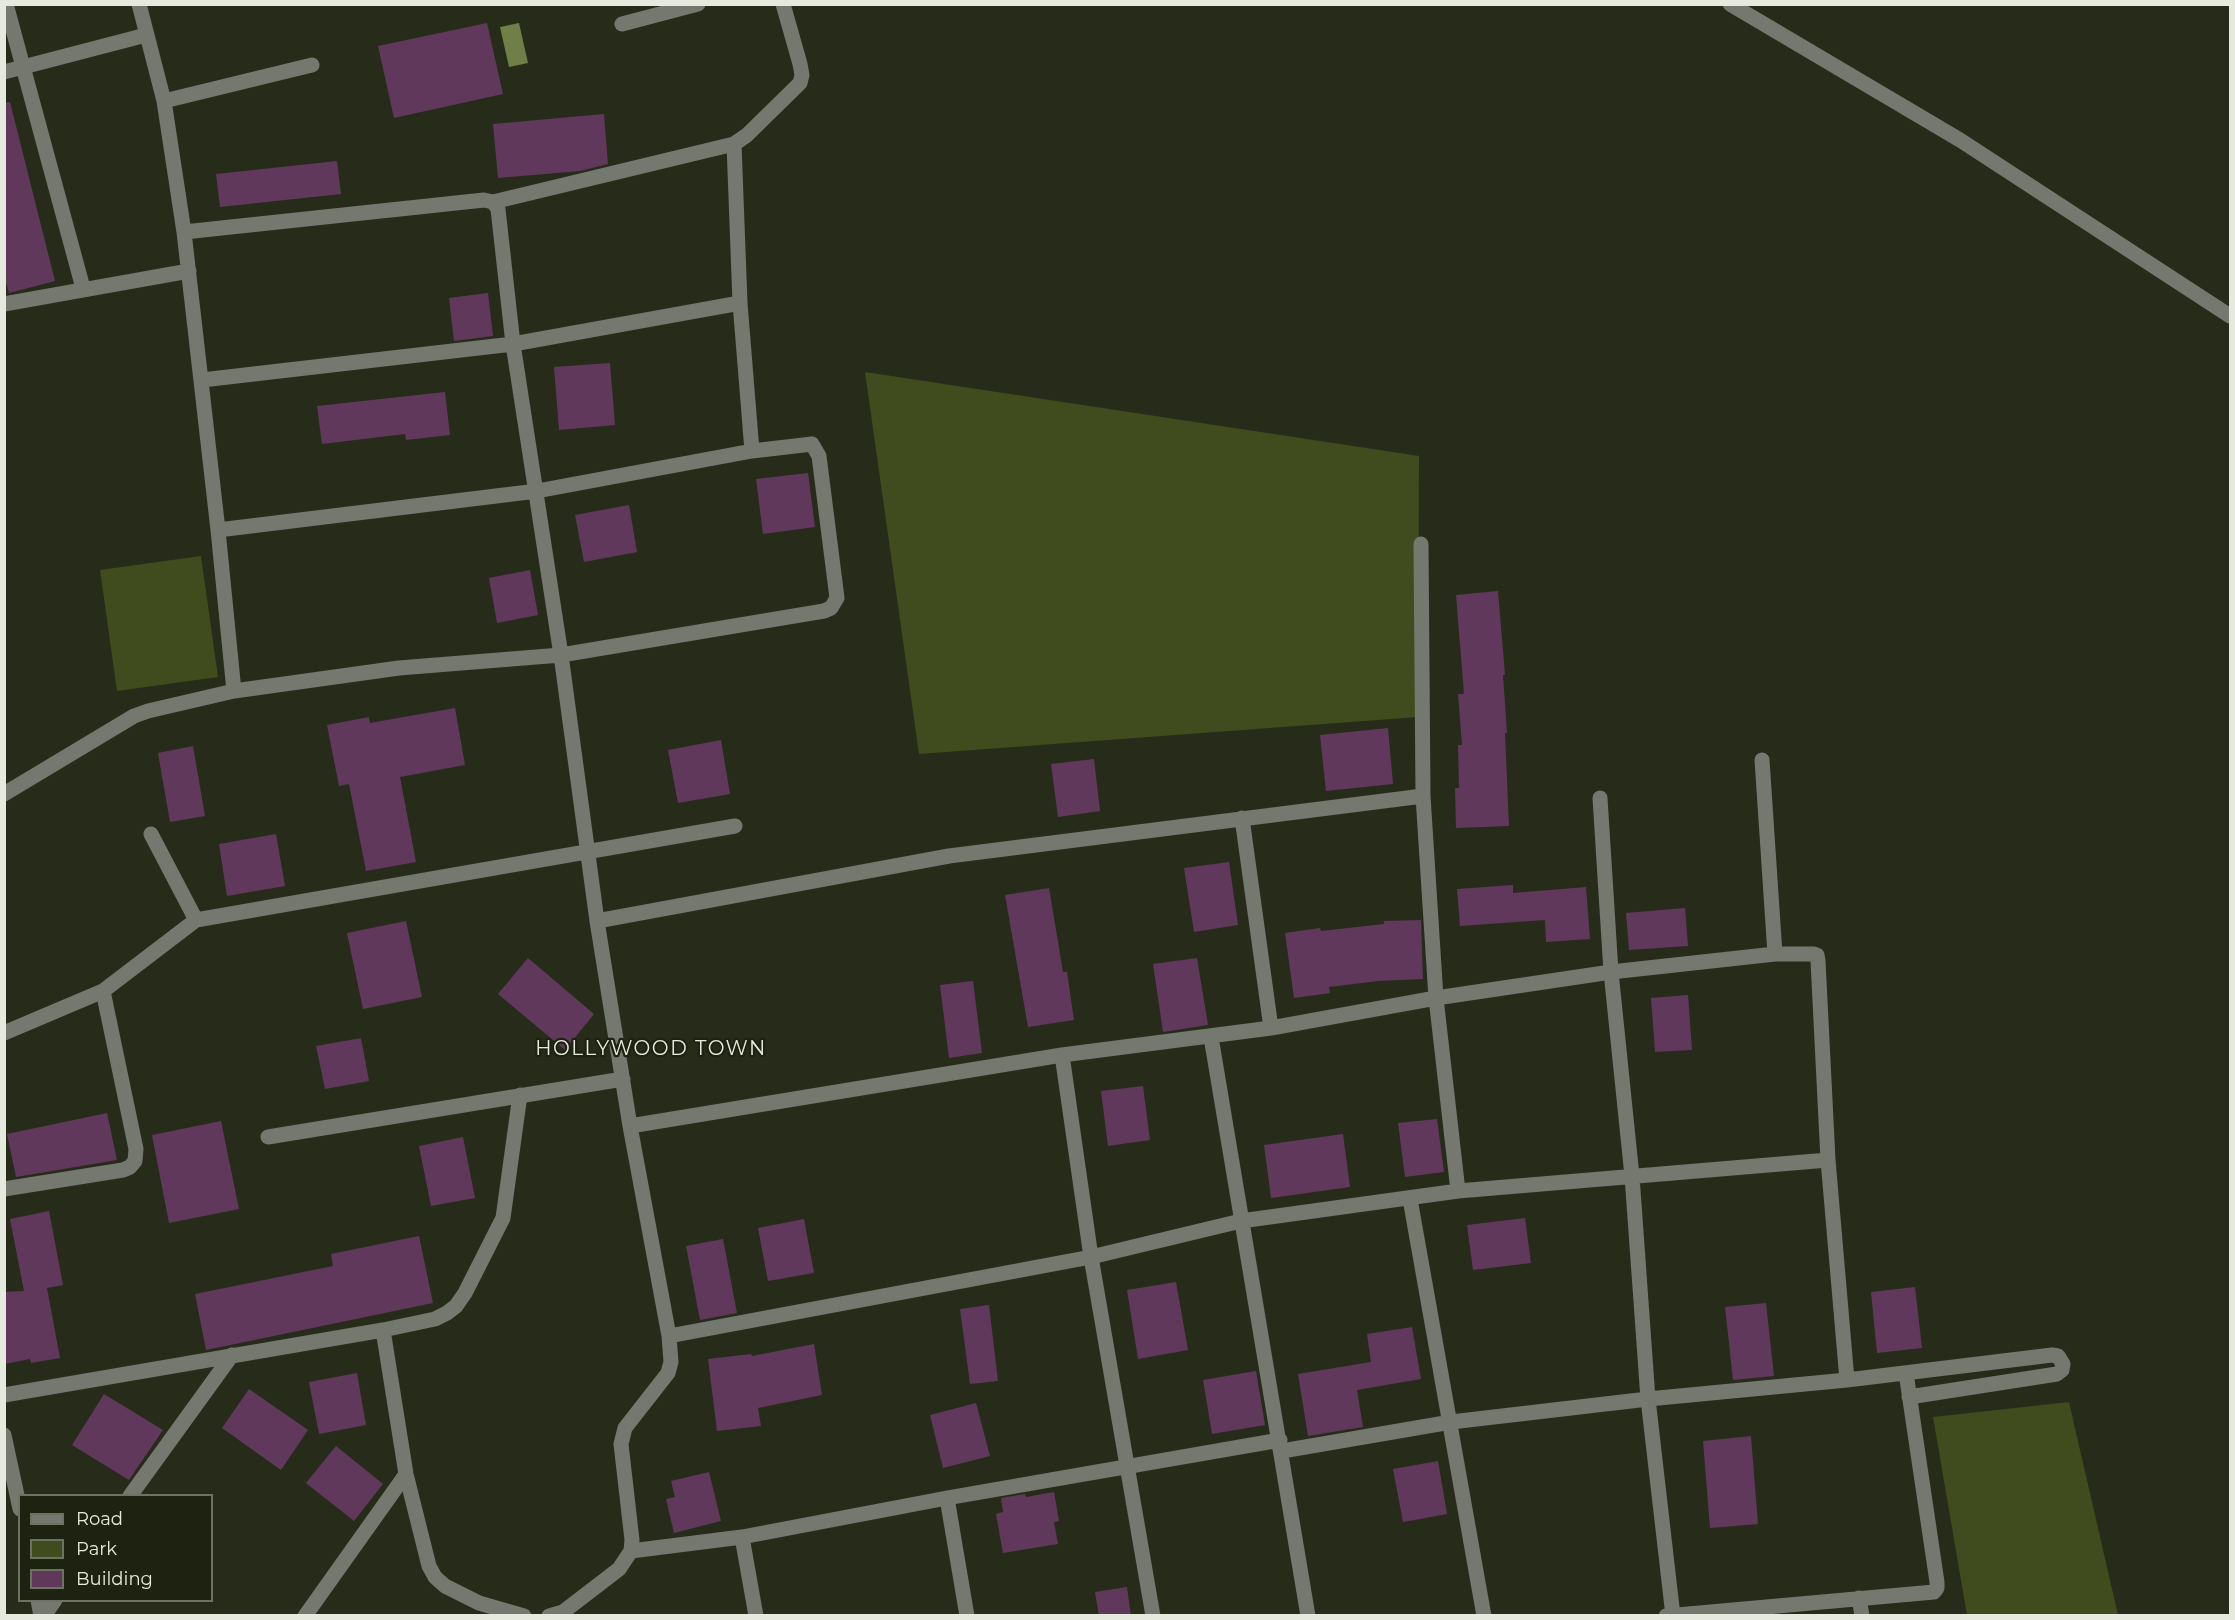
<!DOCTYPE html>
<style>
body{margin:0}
#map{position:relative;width:2235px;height:1620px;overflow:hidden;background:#272c1a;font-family:Montserrat,sans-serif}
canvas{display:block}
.frame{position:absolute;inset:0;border:6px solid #e6eade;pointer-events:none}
.legend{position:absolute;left:18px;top:1494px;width:195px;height:108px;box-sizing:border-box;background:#1e2210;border:2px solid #6e7262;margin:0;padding:8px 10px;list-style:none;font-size:18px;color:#e6eade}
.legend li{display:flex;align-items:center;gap:12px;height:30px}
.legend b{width:30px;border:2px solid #6e7262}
</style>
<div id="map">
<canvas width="2235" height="1620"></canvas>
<div class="frame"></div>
<ul class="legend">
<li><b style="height:8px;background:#75786f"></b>Road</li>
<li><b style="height:16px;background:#404b1e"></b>Park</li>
<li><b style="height:16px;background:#60385c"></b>Building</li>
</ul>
</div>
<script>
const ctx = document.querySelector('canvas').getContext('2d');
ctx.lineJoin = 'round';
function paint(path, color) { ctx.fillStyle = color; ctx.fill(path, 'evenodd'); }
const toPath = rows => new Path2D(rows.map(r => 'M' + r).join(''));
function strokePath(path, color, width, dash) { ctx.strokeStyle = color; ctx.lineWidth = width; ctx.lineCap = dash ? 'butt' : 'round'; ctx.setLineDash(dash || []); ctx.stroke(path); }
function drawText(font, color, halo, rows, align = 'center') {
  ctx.font = font + ' Montserrat,sans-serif'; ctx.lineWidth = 4.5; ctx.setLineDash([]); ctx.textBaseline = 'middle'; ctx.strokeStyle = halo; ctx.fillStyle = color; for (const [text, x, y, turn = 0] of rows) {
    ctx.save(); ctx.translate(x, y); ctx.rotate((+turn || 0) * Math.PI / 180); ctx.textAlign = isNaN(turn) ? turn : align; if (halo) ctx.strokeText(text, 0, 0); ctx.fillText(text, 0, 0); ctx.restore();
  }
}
paint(toPath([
 [865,372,1419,456,1418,717,919,754],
 [201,556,218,677,117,691,100,570],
 [2069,1402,2118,1615,1967,1615,1933,1417]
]), '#404b1e');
paint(toPath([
 [519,23,528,63,509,67,500,27]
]), '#707e48');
paint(toPath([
 [487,23,503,94,394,118,378,46],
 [10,102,55,281,9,293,4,276,4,103],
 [604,114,608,164,580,171,498,178,493,124],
 [337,161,341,194,220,207,216,174],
 [488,293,493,336,454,341,449,298],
 [610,363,615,425,559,430,554,367],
 [445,392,450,435,406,440,405,434,322,444,317,406],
 [808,473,815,527,763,534,756,479],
 [629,505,637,552,584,562,575,515],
 [530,570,538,615,497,623,489,578],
 [1498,591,1505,675,1503,675,1507,733,1505,733,1509,826,1456,828,1455,788,1459,788,1458,745,1462,745,1458,694,1464,694,1456,595],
 [455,708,465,765,400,777,416,862,366,871,349,784,339,786,327,725,369,717,370,723],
 [1388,728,1393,784,1326,791,1320,735],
 [721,740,730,794,678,803,668,750],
 [193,746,205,816,170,822,158,753],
 [1094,759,1100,811,1058,817,1051,764],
 [276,834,285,886,227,896,219,844],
 [1229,862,1238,925,1194,932,1184,868],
 [1513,885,1513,893,1586,887,1590,939,1546,942,1545,920,1460,926,1457,889],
 [1049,888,1063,972,1067,972,1074,1020,1028,1027,1005,895],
 [1685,908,1688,946,1629,950,1626,913],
 [1421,920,1423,979,1378,981,1329,987,1330,993,1294,998,1285,933,1320,928,1321,931,1384,924,1384,921],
 [406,921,422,997,363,1009,347,933],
 [528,958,594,1014,565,1050,498,994],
 [1197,958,1208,1025,1163,1032,1153,964],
 [973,981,982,1053,949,1058,940,985],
 [1688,995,1692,1050,1655,1052,1651,998],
 [361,1038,369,1081,325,1089,316,1046],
 [1143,1086,1150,1140,1108,1146,1101,1091],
 [107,1113,117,1160,16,1177,7,1134],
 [1437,1119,1444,1172,1405,1177,1398,1123],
 [221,1121,239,1209,169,1223,152,1135],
 [1343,1134,1350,1187,1271,1198,1264,1145],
 [463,1137,475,1198,431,1206,419,1146],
 [49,1211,63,1285,47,1288,60,1358,31,1363,30,1359,4,1364,4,1292,24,1291,10,1219],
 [1525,1218,1531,1263,1473,1270,1467,1225],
 [804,1219,814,1273,768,1281,758,1228],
 [419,1236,433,1303,206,1350,195,1294,333,1266,331,1254],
 [723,1239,737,1313,700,1320,686,1246],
 [1176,1282,1188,1350,1138,1359,1127,1290],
 [1915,1287,1922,1348,1877,1353,1871,1292],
 [1766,1303,1774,1376,1733,1380,1725,1307],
 [989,1305,998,1381,970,1384,960,1309],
 [1412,1327,1421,1379,1357,1390,1363,1427,1308,1436,1298,1374,1371,1362,1367,1334],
 [814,1344,822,1395,758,1408,761,1426,717,1431,708,1359,751,1354,752,1356],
 [1256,1371,1265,1425,1212,1434,1203,1380],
 [357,1373,366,1425,319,1434,309,1382],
 [249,1389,308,1430,281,1470,222,1428],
 [104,1394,163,1430,129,1480,72,1445],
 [976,1403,990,1456,943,1468,930,1415],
 [1751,1436,1758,1524,1710,1528,1703,1441],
 [336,1446,383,1484,354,1521,306,1483],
 [1438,1461,1447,1514,1403,1522,1393,1469],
 [709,1472,721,1521,674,1533,666,1499,675,1497,671,1481],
 [1054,1492,1059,1521,1054,1522,1058,1544,1003,1553,996,1514,1003,1512,1001,1498,1025,1494,1026,1497],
 [1127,1587,1131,1616,1099,1616,1095,1592]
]), '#60385c');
strokePath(toPath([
 [6,4,83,288],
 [139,4,164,101,184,232,218,530,234,691],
 [1730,4,1960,140,2230,316],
 [622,24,698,4],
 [4,72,146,35],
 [164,101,312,65],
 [493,202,734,144],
 [184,232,484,200,493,202,498,209,513,344,561,655,597,921,630,1126,669,1336,671,1362,668,1373,625,1428,621,1444,632,1540,631,1551,619,1569,563,1612,549,1616],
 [4,304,189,271],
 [202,380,513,344,740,303],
 [752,451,740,303,734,144,747,135,800,83,802,75,800,64,783,4],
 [1421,544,1423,796,1436,998,1458,1191],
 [1762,760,1775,954],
 [4,794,134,716,148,711,234,691,399,668,561,655,824,611,831,608,837,598,819,456,812,444,752,451,537,491,218,530],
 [1600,798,1611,972,1632,1176,1648,1399,1673,1616],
 [1242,818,1271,1028],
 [151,834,196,920],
 [597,921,949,856,1423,796],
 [4,1033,103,991,196,920,735,826],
 [1211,1037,1308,1616],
 [1062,1055,1091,1257,1153,1616],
 [630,1126,1062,1055,1271,1028,1436,998,1611,972,1775,954,1814,954,1817,955,1818,961,1828,1160,1847,1380],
 [268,1137,623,1079],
 [4,1189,123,1170,130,1167,135,1161,136,1149,103,991],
 [1410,1199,1484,1616],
 [383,1330,406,1474,429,1566,435,1577,445,1586,479,1603,524,1616],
 [669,1336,1091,1257,1241,1221,1458,1191,1828,1160],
 [4,1395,383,1330,435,1319,447,1313,456,1306,465,1293,503,1218,520,1095],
 [4,1435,20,1509],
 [1282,1451,1451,1422,1648,1399,1847,1380,2052,1355,2058,1356,2063,1364,2062,1370,2057,1374,1909,1397],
 [130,1496,232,1355],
 [947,1498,967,1616],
 [742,1537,756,1616],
 [631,1551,742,1537,947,1498,1280,1440],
 [1859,1598,1862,1616],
 [38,1600,41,1616],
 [44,1616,55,1600],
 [305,1616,406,1474],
 [1666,1616,1934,1592,1937,1588,1937,1582,1906,1373]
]), '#75786f', 15);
ctx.letterSpacing = '1.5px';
drawText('20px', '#e6eade', '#1e2210', [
 ["HOLLYWOOD TOWN",651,1049]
]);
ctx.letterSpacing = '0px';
</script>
